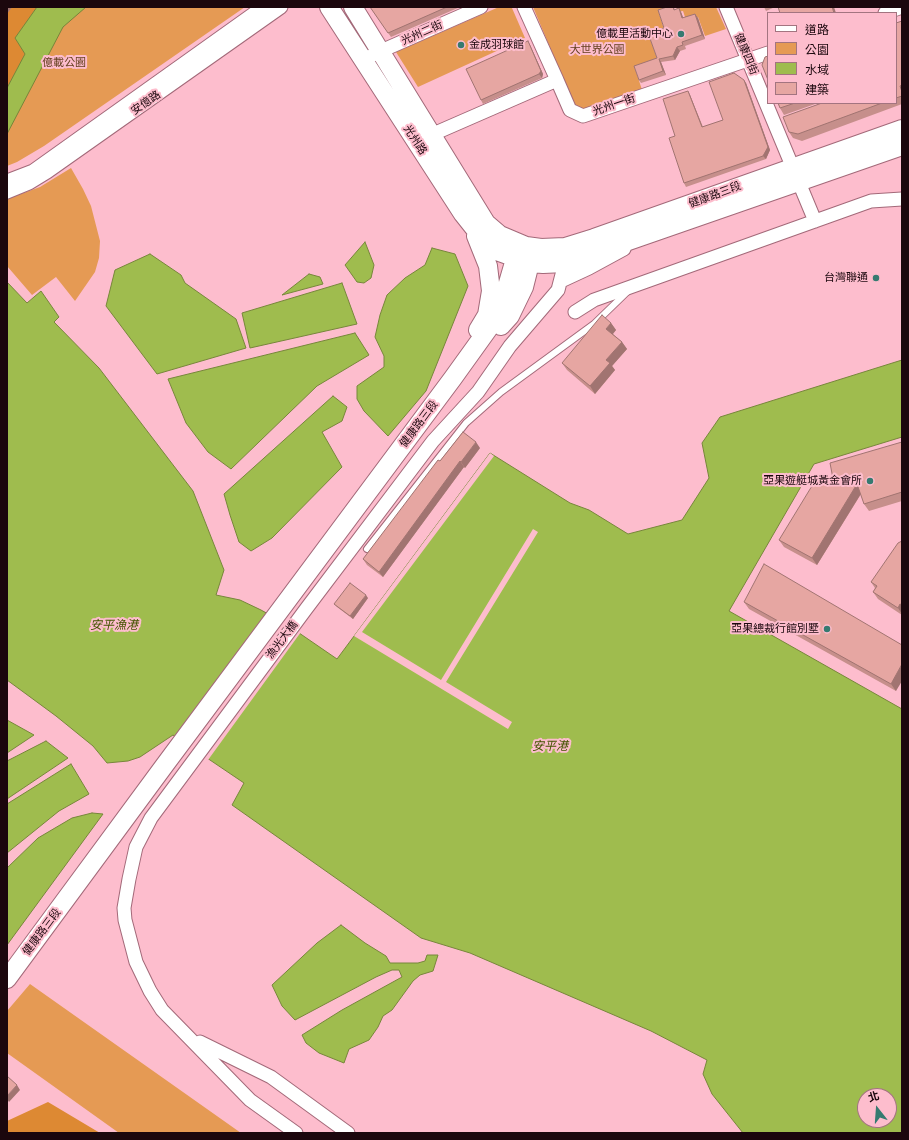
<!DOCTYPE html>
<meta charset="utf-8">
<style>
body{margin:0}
#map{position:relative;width:909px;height:1140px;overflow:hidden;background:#fdbdcd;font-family:Figtree,"Noto Sans TC",sans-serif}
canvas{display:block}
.frame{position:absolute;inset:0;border:8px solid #1b070d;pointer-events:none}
.legend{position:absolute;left:767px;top:12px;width:130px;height:92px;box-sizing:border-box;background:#fdbdcd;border:1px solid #a37480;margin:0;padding:5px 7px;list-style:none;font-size:12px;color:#1b070d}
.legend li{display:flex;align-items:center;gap:8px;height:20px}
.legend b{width:20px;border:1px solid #a37480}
.north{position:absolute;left:857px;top:1088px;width:40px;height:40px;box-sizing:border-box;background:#fdbdcd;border:1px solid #a37480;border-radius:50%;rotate:343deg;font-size:11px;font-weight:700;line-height:16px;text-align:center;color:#1b070d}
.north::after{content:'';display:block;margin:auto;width:14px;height:18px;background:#357a70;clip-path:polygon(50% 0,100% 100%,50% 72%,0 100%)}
</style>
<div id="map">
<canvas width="909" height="1140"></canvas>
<div class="frame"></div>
<ul class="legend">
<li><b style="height:5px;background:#fff"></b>道路</li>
<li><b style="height:11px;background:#e59a54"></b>公園</li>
<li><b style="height:11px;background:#9fbc4e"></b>水域</li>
<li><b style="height:11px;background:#e6a6a2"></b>建築</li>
</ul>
<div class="north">北</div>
</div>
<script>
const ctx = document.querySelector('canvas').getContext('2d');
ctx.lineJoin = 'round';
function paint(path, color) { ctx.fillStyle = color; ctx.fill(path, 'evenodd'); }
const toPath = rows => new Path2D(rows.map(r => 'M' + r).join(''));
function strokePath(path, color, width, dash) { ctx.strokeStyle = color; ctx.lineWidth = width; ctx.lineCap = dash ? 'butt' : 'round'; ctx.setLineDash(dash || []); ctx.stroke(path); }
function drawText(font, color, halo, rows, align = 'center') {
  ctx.font = font + ' Figtree,"Noto Sans TC",sans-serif'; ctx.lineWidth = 4; ctx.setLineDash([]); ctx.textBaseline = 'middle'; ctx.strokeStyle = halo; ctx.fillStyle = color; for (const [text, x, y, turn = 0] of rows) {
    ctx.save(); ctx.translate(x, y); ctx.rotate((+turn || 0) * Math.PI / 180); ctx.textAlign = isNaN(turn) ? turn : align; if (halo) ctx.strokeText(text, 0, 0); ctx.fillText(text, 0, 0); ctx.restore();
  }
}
paint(toPath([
 [7,7,245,7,44,146,17,162,7,166],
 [499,7,512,8,525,38,418,87,396,52],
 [533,7,675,7,659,13,664,29,649,35,658,61,635,68,642,90,583,111,575,107],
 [676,7,716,7,726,29,705,36,698,17,686,20,683,11,678,12],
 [71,168,83,189,91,206,100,241,99,258,95,272,75,301,56,277,32,295,7,266,7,199,40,187],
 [30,984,241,1133,119,1133,7,1053,7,1011]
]), '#e59a54');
paint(toPath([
 [12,7,37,7,15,38,25,54,7,88,7,14],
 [48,1102,100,1133,7,1133,7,1121]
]), '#dd8933');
const water = toPath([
 [37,7,86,7,63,27,7,134,7,88,25,54,15,38,37,7],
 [365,242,374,265,371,278,364,283,357,282,345,265,365,242],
 [432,248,455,254,468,286,426,391,388,436,364,411,357,399,357,386,384,367,384,356,375,337,380,315,387,295,405,278,425,265,432,248],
 [150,254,181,275,185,283,236,319,246,348,157,374,106,306,115,270,150,254],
 [309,274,320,277,323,284,282,295,309,274],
 [7,282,27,303,41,291,59,317,54,322,99,368,193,491,224,570,216,595,240,600,261,610,286,624,337,659,490,453,570,503,589,510,628,534,682,520,709,478,702,443,720,417,902,360,902,437,814,464,729,611,902,709,902,1133,743,1133,712,1094,703,1074,707,1060,651,1031,470,953,421,938,232,805,244,783,173,735,140,757,128,761,107,763,93,746,56,716,7,680,7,282],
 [865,1096,889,1096,889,1120,865,1120,865,1096],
 [342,283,357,324,250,348,242,313,342,283],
 [355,333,369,355,317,386,231,469,208,452,186,423,168,379,355,333],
 [333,396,347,407,342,421,322,432,342,467,272,538,251,551,239,542,230,515,224,494,333,396],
 [7,720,34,735,7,753,7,720],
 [46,741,68,758,7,799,7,761,46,741],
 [71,764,89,794,59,811,7,853,7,804,71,764],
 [92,813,103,814,7,945,7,868,38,838,72,818,92,813],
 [341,925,365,943,386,956,390,963,418,963,425,961,427,955,438,955,433,971,420,975,413,981,392,1010,383,1016,378,1027,369,1040,349,1049,344,1063,319,1053,306,1043,302,1035,342,1010,402,977,399,970,392,970,376,977,295,1020,282,1006,272,985,317,943,341,925]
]);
paint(water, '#9fbc4e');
strokePath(water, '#77863a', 1);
paint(toPath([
 [490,453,494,456,362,632,441,680,533,529,538,532,446,682,512,722,508,729,354,636],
 [269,612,301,632,208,760,175,738]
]), '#fdbdcd');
const lane = toPath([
 [367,549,466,423,501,392,594,324,628,291]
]);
const street = toPath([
 [524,7,557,80],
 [726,7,815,221],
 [885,13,902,7],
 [363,60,381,51,481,7],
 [424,138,557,80,570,110,583,116,768,53],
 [7,181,33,171,263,7],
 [7,192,29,183,47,172,281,7],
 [561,281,589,268,624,249],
 [575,312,594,300,871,201,902,199],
 [200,1042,271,1077,348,1133],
 [296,1133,250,1100,162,1010,150,991,136,962,125,920,124,908,129,879,136,847,151,818,306,609,433,441,478,392,510,346,558,290,565,263]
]);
const secondary = toPath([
 [329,7,463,214,482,238,494,250,530,263,543,264,565,263,902,146],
 [353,7,486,223,500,235,526,246,541,248,565,247,594,238,902,129],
 [476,236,488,266,491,291,487,315,478,330],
 [501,326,510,316,524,287,530,263,528,252],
 [7,979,164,766,453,378,499,314,515,259,526,246]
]);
strokePath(lane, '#a36979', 8);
strokePath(street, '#a36979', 15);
strokePath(secondary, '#a36979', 20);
strokePath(lane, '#fff', 6);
strokePath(street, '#fff', 13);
strokePath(secondary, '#fff', 18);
paint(toPath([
 [370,7,460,7,391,37],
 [667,7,674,7,675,10,681,12,683,18,695,14,698,18,705,39,685,46,686,49,680,51,675,60,661,62,666,75,641,83,639,80,657,58,664,28],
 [764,7,775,7,766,11],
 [902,21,902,104,802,141,793,138,789,132,822,103,896,103,896,23],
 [530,45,543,74,542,78,483,104,481,100],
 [746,83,770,150,766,159,686,187,684,183,675,136,688,91,690,95,703,127,723,120],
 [778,103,818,103,784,115,780,108],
 [611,323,616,330,613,334,622,342,627,349,612,366,615,370,595,394,567,370,562,363],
 [902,442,902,501,869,511,864,504,861,494,817,565,784,547,779,540,834,484],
 [480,448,465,468,464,467,383,577,367,565,363,559,440,461],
 [902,541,902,615,878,599,873,592,875,588,871,582],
 [368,598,353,619,337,607,334,604],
 [744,602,902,645,896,691,749,609]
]), '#c68f8b');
paint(toPath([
 [7,7,12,7,7,14],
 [832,7,834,7,836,13,834,13],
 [679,8,681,12,685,22,682,18],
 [695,14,698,18,705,39,702,35],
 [528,41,530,45,543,74,542,78,539,74],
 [677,47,680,51,675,60,673,56],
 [659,59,661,62,666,75,663,71],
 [744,80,746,83,770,150,766,159,763,156],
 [688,91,690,95,704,131,702,127],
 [611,323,616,330,611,336,606,329],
 [622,342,627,349,612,366,615,370,595,394,590,386,606,360],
 [476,442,480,448,465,468,461,462],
 [460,461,464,467,383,577,379,572],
 [857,484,862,492,817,565,812,558],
 [366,595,368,598,353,619,350,616],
 [900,604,902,606,902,614,898,608],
 [902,664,902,681,896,691,891,684],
 [17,1085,20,1090,9,1102,7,1099,7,1096]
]), '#a17471');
const building = toPath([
 [370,7,447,7,388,33,370,7],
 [667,7,673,7,674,10,679,8,682,18,695,14,702,35,682,42,683,45,677,47,673,56,659,59,663,71,639,80,634,66,657,58,648,33,664,28,658,10,667,7],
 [778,7,832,7,834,13,780,13,778,7],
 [902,21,902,85,900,86,902,92,902,96,896,98,896,23,902,21],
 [528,41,541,71,539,74,481,100,466,69,528,41],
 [768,56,768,80,762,65,765,57,768,56],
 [734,73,744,80,768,147,763,156,684,183,669,138,675,136,663,99,688,91,702,127,723,120,709,82,734,73],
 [778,103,795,103,780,108,778,103],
 [822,103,882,103,798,134,789,132,783,117,822,103],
 [602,315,611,323,606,329,622,342,606,360,610,363,590,386,562,363,602,315],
 [463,432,476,442,461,462,460,461,379,572,363,559,438,460,440,461,463,432],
 [902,442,902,492,864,504,857,484,812,558,779,540,818,476,834,484,830,463,902,442],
 [902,541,902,605,900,604,898,608,873,592,877,586,871,582,898,543,902,541],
 [764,564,902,645,902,664,891,684,744,602,764,564],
 [350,583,366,595,350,616,334,604,350,583],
 [7,1076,17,1085,7,1096,7,1076]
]);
paint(building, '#e6a6a2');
strokePath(building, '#a17471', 1);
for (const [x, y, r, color] of [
 [681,34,4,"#357a70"],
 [461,45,4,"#357a70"],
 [876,278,4,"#357a70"],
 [870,481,4,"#357a70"],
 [827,629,4,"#357a70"]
]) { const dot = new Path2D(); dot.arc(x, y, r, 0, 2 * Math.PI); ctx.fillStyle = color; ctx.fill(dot); strokePath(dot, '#fdbdcd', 1.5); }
drawText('11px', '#1b070d', '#fdbdcd', [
 ["光州二街",422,33,-24],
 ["健康四街",746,54,67],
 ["安億路",146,103,-35],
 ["光州一街",614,105,-19],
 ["光州路",415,140,57],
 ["健康路三段",715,195,-20],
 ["健康路三段",419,424,-53],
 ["漁光大橋",282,640,-53],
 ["健康路三段",42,932,-53]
]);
drawText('11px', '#1b070d', '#fdbdcd', [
 ["億載里活動中心",673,34],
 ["金成羽球館",469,45,"left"],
 ["台灣聯通",868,278],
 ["亞果遊艇城黃金會所",862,481],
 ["亞果總裁行館別墅",819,629]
], 'right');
drawText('11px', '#654120', '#fdbdcd', [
 ["大世界公園",597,50],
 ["億載公園",64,63]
]);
drawText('italic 12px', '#435400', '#fdbdcd', [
 ["安平漁港",114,625],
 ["安平港",550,746]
]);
</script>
